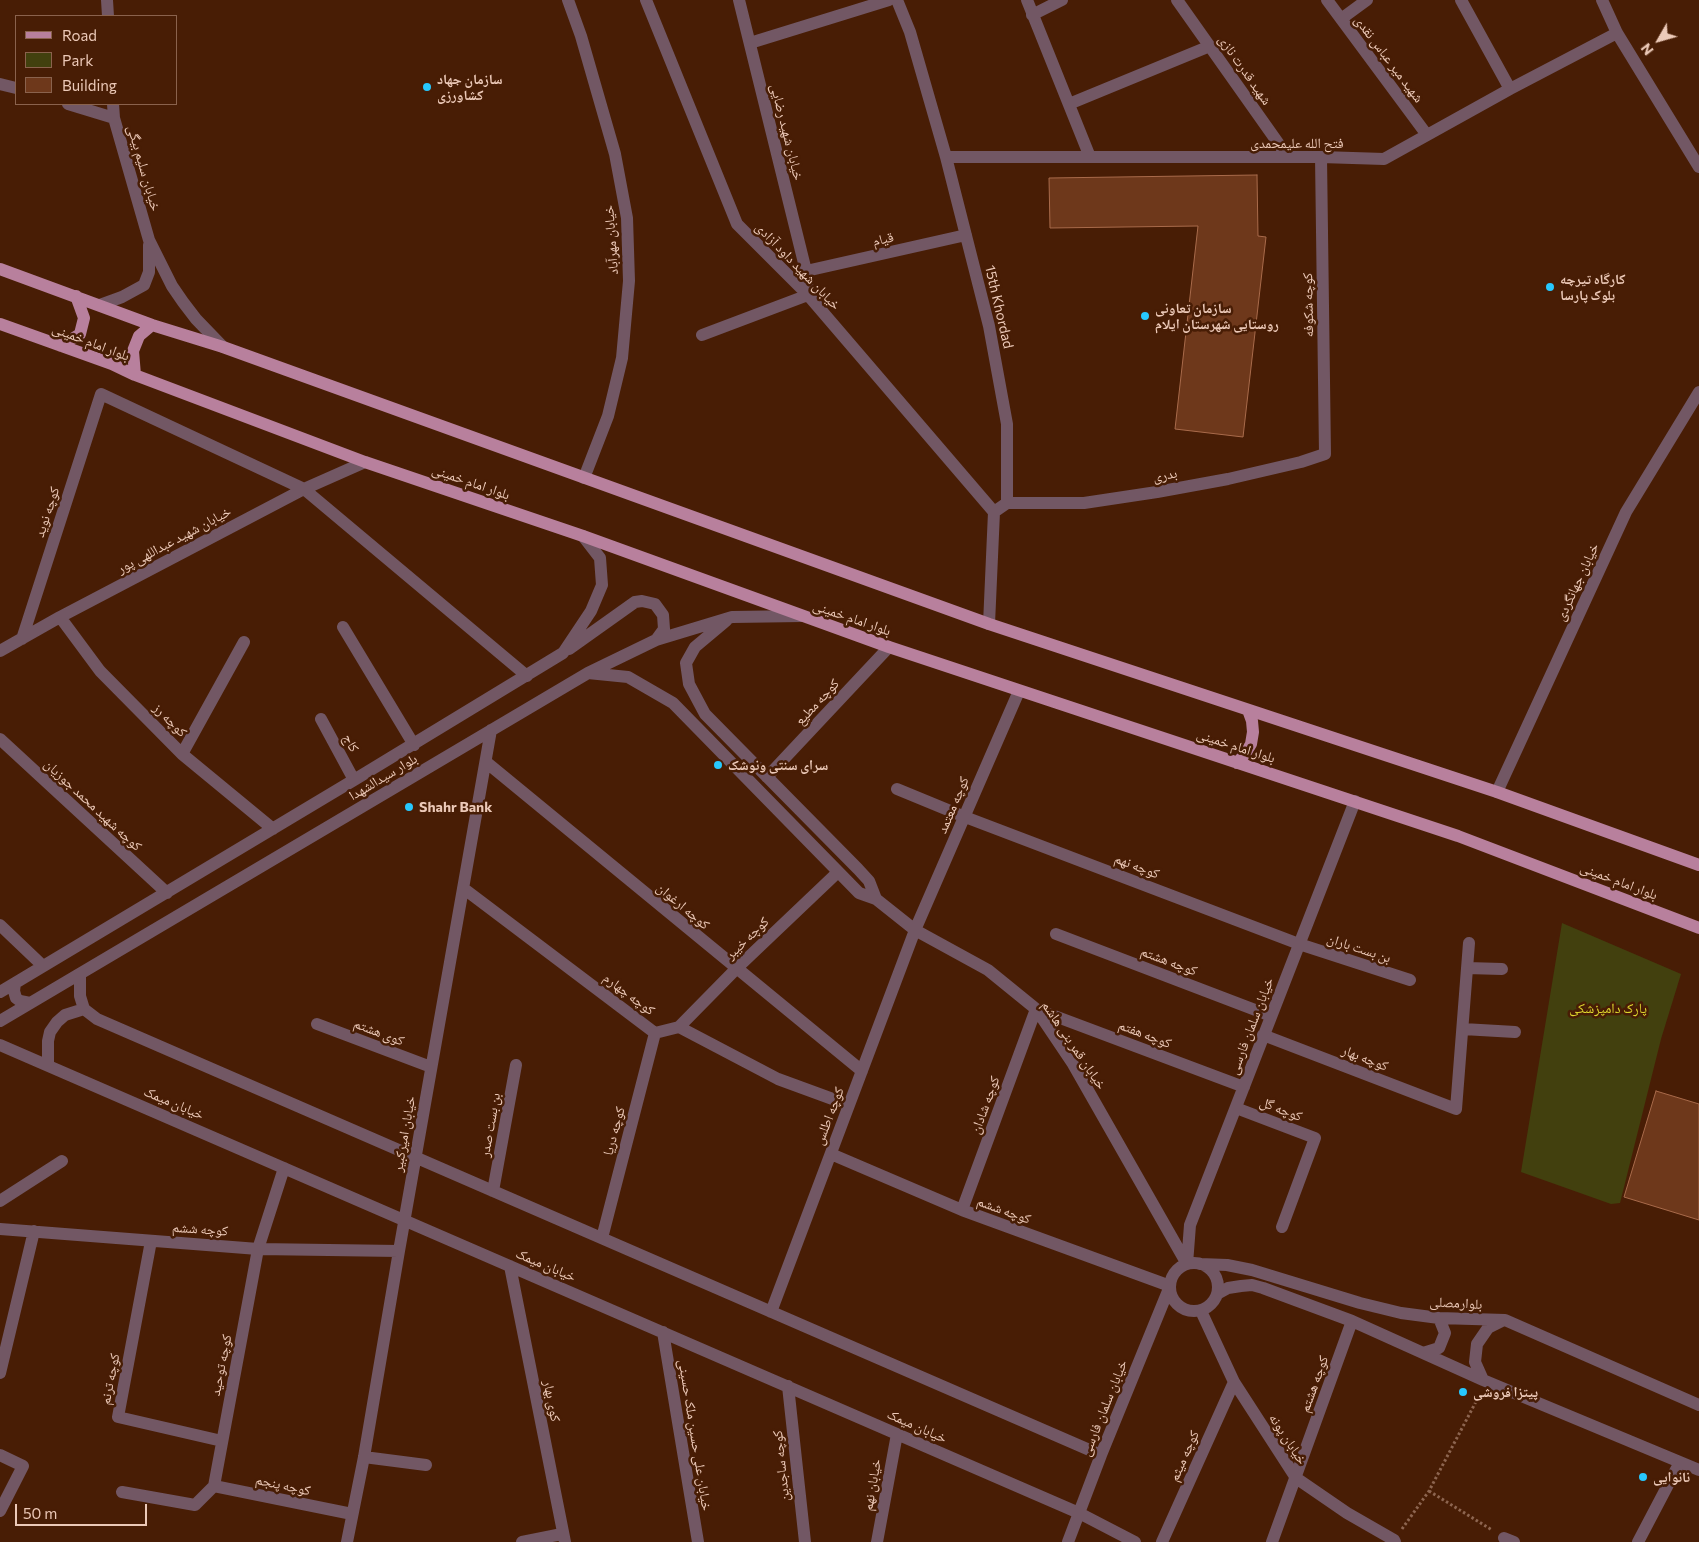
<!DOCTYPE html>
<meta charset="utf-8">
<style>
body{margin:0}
#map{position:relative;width:1699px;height:1542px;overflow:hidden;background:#481d05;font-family:Commissioner,sans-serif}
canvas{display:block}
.legend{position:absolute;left:15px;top:15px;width:162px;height:90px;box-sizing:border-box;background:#481d05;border:1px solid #8a624d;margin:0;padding:6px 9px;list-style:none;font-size:15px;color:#ecc9b8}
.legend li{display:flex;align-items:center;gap:10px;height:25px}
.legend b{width:25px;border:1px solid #8a624d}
.north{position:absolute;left:1634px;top:15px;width:50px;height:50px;-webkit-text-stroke:4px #481d05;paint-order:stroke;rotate:232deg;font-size:14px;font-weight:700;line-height:20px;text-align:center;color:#ecc9b8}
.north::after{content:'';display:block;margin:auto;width:18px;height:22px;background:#ecc9b8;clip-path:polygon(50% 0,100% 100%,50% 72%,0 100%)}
.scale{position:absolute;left:15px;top:1504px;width:132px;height:22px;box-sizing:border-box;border:2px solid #ecc9b8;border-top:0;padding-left:6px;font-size:15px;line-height:18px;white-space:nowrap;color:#ecc9b8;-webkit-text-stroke:4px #481d05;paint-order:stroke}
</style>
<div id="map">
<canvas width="1699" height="1542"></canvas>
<ul class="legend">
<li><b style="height:6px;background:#b8809d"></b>Road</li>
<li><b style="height:14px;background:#42400e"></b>Park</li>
<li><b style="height:14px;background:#6e381b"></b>Building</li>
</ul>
<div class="north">N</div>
<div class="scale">50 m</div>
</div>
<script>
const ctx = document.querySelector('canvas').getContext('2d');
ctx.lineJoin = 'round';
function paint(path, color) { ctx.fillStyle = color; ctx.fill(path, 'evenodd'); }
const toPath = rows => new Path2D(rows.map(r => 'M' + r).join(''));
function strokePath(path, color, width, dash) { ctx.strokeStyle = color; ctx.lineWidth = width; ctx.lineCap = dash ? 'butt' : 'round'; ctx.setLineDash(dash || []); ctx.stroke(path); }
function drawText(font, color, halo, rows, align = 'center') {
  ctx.font = font + ' Commissioner,"Noto Naskh Arabic",sans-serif'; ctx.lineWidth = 5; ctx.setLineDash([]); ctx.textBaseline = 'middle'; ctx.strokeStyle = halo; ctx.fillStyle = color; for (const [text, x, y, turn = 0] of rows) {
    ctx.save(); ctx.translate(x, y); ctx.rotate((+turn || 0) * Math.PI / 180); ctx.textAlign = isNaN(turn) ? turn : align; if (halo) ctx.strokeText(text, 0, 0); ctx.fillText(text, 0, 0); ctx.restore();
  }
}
paint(toPath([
 [1562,923,1681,974,1661,1039,1620,1203,1611,1204,1521,1172]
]), '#42400e');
const building = toPath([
 [1257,175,1258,236,1266,237,1243,437,1175,429,1198,226,1050,228,1049,178,1257,175],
 [1656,1091,1699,1104,1699,1220,1624,1197,1656,1091]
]);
paint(building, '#6e381b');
strokePath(building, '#a96b4b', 1);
strokePath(toPath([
 [1429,1491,1492,1530],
 [1402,1529,1429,1491,1480,1394]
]), '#8d6550', 3, [2.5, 2.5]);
strokePath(toPath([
 [107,0,108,16],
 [568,0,581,36,615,154,627,218,629,281,622,358,608,416,584,478],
 [646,0,737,224,808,295,994,512],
 [897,0,910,32,946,157,989,326,1007,424,1007,503,994,512,989,624],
 [1027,0,1090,157],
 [1177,0,1288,157],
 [1327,0,1427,135],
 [1461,0,1510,89],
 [1602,0,1617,33,1699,167],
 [1032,15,1062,0],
 [1341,19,1367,0],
 [750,43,889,0],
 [0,84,16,88],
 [68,104,114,118],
 [113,104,114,118,149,240,172,286,183,302,196,319,223,347],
 [1069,104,1210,46],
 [946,157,1321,157,1384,159,1510,89,1617,33],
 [806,271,966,235],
 [100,305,122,297,144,285,149,272,149,245],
 [702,335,808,295,806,271,739,0],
 [1007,503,1084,503,1157,492,1228,479,1301,462,1325,454,1321,157],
 [60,617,100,671,182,754,273,829],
 [726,621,695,647,686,663,689,684,705,714,858,869,869,881,876,899],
 [343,627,414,745],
 [22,639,101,394,304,489,527,676],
 [569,649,635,602,642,601,655,604,663,615,664,629,656,640],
 [0,651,60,617,304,489,365,462],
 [588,673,628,677,673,703,859,893,876,899,915,930,988,970,1036,1009,1073,1064,1187,1264],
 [321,719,354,780],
 [0,739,167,893],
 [182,754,244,642],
 [486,762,862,1071],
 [767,777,889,647],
 [897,789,965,817,1299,944,1410,980],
 [1497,792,1626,512,1699,392],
 [463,888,655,1033,679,1027,778,1079,849,1105],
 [0,925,43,966],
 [1056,934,1271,1016],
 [1467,968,1502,969],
 [80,974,80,996,84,1009,97,1019,1101,1455],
 [15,983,14,991,16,998,20,1001,30,1003],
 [0,992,354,780,563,653,591,611,602,585,600,558,583,536],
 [0,1021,588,673,656,640,732,617,802,616],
 [317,1024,431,1067],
 [679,1027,736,969,838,872],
 [1463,1029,1515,1032],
 [1263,1035,1456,1109,1469,943],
 [0,1045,1079,1513,1135,1542],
 [48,1065,48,1041,50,1032,57,1022,65,1015,84,1009],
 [1236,1108,1315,1138,1282,1227],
 [831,1154,962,1210,1170,1286,1101,1455,1068,1542],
 [493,1191,516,1065],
 [0,1201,62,1161],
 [962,1210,1036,1009,1244,1087],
 [0,1229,258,1249,399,1251],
 [602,1238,655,1033],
 [151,1241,118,1417,222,1441],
 '1170 1287a24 24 0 1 1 48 0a24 24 0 1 1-48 0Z',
 [1187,1264,1190,1225,1355,801],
 [1200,1264,1227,1265,1252,1270,1360,1303,1401,1313,1439,1318,1505,1320,1699,1405],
 [510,1266,565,1542],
 [1217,1294,1228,1288,1241,1286,1252,1285,1263,1288,1352,1321,1483,1380,1699,1470],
 [1201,1311,1234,1382,1296,1478,1347,1513,1394,1540,1395,1542],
 [771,1312,915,930,1019,691],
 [663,1332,698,1542],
 [1423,1353,1439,1348,1445,1333,1439,1318],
 [0,1373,34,1231],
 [1483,1380,1475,1362,1477,1344,1488,1328,1502,1321],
 [788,1386,805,1542],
 [0,1455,23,1466,0,1511],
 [364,1457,426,1465],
 [214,1486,258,1249,284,1168],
 [122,1492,195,1505,214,1486,352,1514],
 [1504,1538,1514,1542],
 [347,1542,364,1457,399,1251,491,730],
 [522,1542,562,1534],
 [877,1542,897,1434],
 [1162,1542,1234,1382],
 [1272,1542,1352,1321],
 [1638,1542,1680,1462]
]), '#725764', 12);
strokePath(toPath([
 [0,269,152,325,223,347,989,624,1497,792,1699,865],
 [0,324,112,364,135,375,365,462,583,536,889,647,1458,836,1699,928],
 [61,346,80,334,84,318,76,296],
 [135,375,133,351,139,336,152,325],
 [1237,763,1245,754,1251,744,1253,732,1252,721,1248,710]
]), '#b8809d', 12);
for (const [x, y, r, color] of [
 [427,87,5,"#27c8fe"],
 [1550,287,5,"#27c8fe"],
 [1145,316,5,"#27c8fe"],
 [718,765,5,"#27c8fe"],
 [409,807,5,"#27c8fe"],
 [1463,1392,5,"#27c8fe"],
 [1643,1477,5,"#27c8fe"]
]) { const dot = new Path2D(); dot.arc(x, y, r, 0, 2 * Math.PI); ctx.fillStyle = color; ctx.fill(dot); strokePath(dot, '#481d05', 2); }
drawText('14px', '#ecc9b8', '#481d05', [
 ["شهید میر عباس نقدی",1389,59,53],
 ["شهید قدرت نازی",1245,70,55],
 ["خیابان شهید رضایی",787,132,76],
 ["فتح الله علیمحمدی",1297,143],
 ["خیابان سلیم بیگی",144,168,74],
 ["قیام",883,239,-13],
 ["خیابان مهرآباد",611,240,-94],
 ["خیابان شهید داود آزادی",798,266,46],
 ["کوچه شکوفه",1308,305,-91],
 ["15th Khordad",999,307,77],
 ["بلوار امام خمینی",91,342,21],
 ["بدری",1165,475,-10],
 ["بلوار امام خمینی",471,482,19],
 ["کوچه نوید",47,512,-72],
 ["خیابان شهید عبداللهی پور",174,540,-28],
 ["خیابان جهانگردی",1577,582,-65],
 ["بلوار امام خمینی",852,618,19],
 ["کوچه مطیع",817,702,-47],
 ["کوچه رز",170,720,45],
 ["کاج",351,743,62],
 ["بلوار امام خمینی",1236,746,18],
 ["بلوار سیدالشهدا",383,777,-31],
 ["کوچه شهید محمد جوزیان",93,805,43],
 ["کوچه معتمد",953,805,-67],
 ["کوچه نهم",1137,866,21],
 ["بلوار امام خمینی",1619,881,21],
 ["کوچه ارغوان",683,906,40],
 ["کوچه خیبر",747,938,-44],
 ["بن بست باران",1359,948,18],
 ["کوچه هشتم",1169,961,21],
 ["کوچه چهارم",629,994,37],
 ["خیابان سلمان فارسی",1251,1026,-69],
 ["کوی هشتم",379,1032,21],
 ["کوچه هفتم",1145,1034,21],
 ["خیابان قمر بنی هاشم",1074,1045,56],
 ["کوچه بهار",1365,1058,21],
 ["خیابان میمک",174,1103,23],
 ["کوچه شادان",985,1105,-70],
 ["کوچه گل",1281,1109,21],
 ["کوچه اطلس",829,1116,-69],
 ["بن بست صدر",490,1125,-80],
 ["کوچه دریا",614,1131,-75],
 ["خیابان امیرکبیر",404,1134,-80],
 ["کوچه ششم",1004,1210,20],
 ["کوچه ششم",200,1229,4],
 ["خیابان میمک",546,1265,23],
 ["بلوارمصلی",1456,1303,3],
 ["کوچه توحید",221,1365,-79],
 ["کوچه ترنم",110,1379,-79],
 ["کوچه هشتم",1314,1384,-70],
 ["کوی بهار",552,1401,79],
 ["خیابان سلمان فارسی",1104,1408,-68],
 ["خیابان میمک",917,1426,24],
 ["خیابان علی حسین ملک حسینی",695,1435,81],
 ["خیابان پونه",1288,1439,57],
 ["کوچه میثم",1184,1456,-66],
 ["کوچه ساجدین",781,1466,-96],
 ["کوچه پنجم",283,1485,12],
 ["خیابان نهم",872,1485,-80]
]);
drawText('bold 14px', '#ecc9b8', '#481d05', [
 ["سازمان جهاد",437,79],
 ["کشاورزی",437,95],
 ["کارگاه تیرچه",1560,279],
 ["بلوک پارسا",1560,295],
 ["سازمان تعاونی",1155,308],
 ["روستایی شهرستان ایلام",1155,324],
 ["سرای سنتی ونوشک",728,765],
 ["Shahr Bank",419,807],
 ["پیتزا فروشی",1473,1392],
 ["نانوایی",1653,1477]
], 'left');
drawText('14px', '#ded72e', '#481d05', [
 ["پارک دامپزشکی",1608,1008]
]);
</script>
